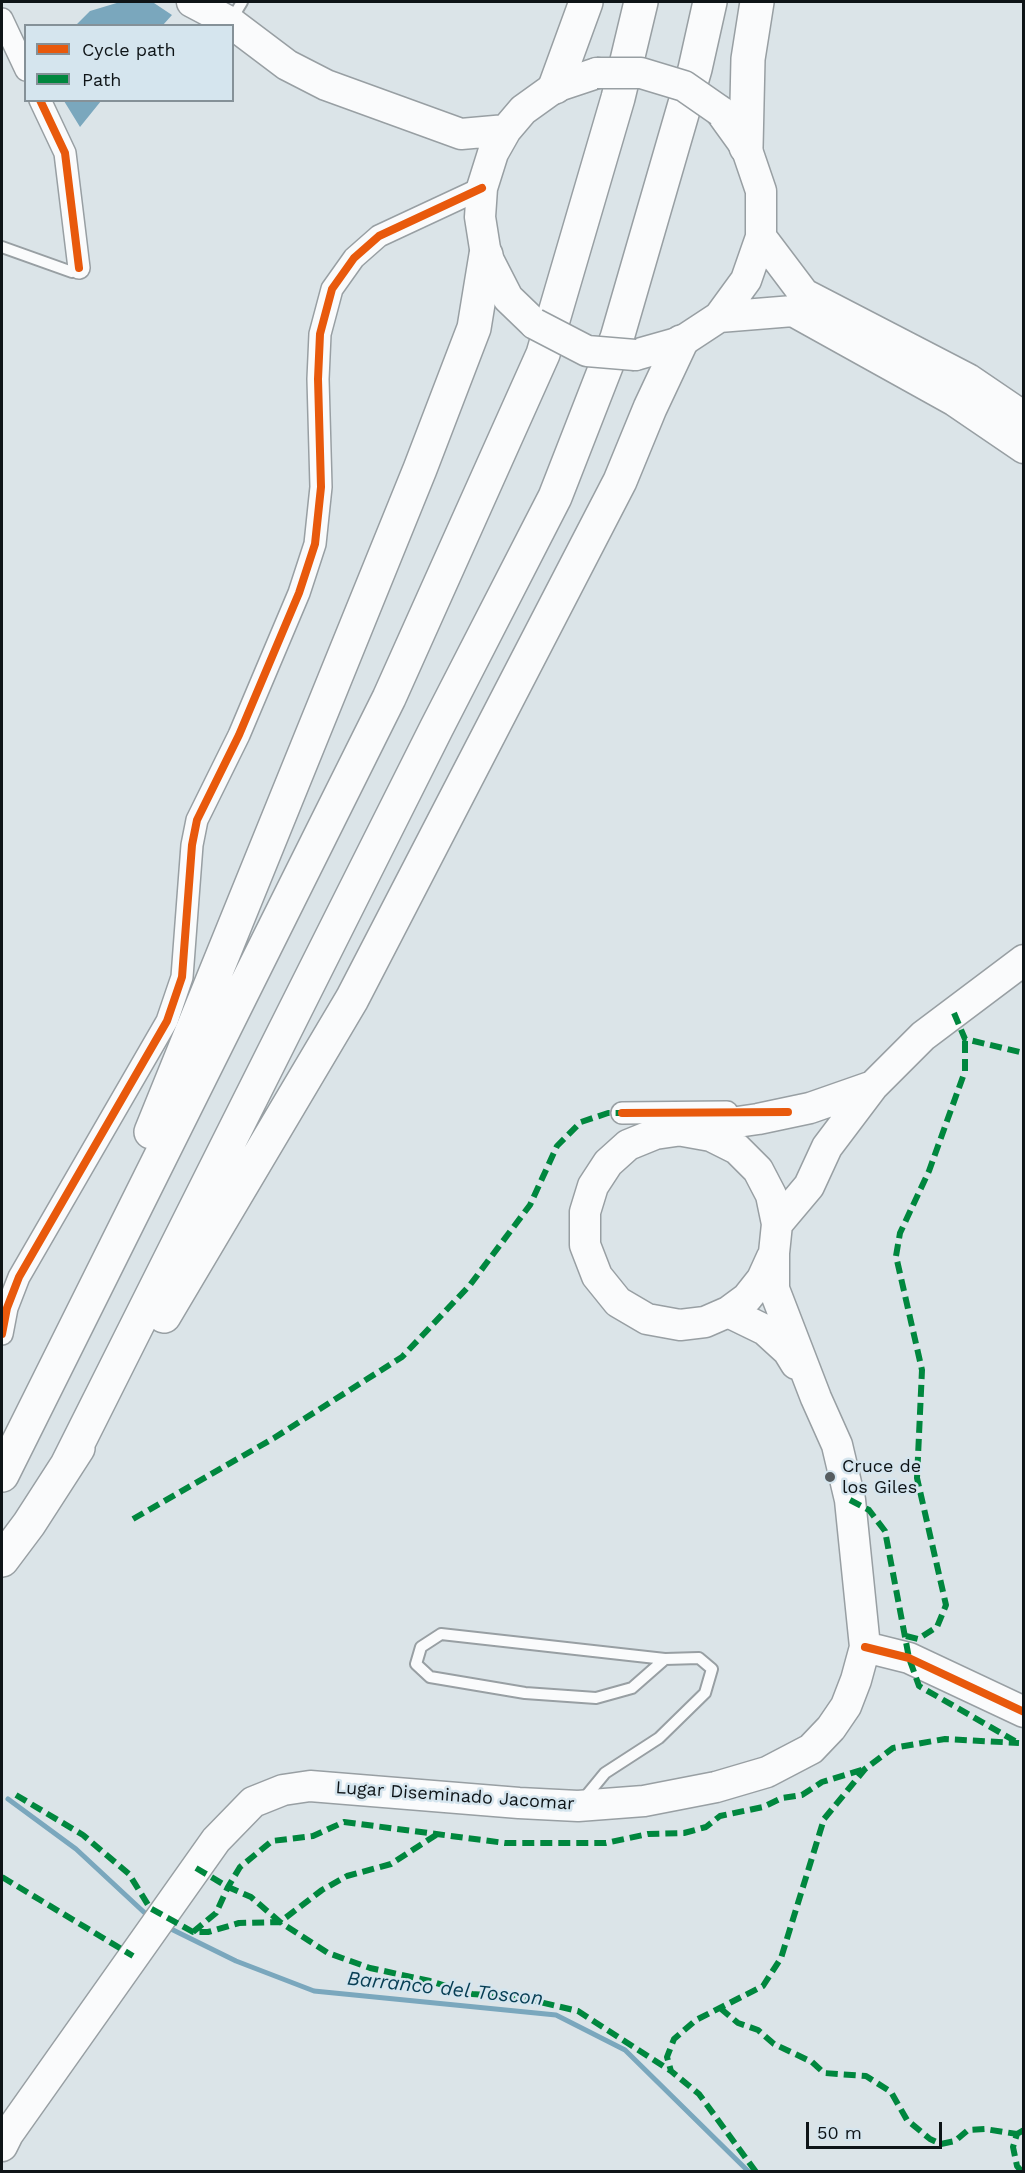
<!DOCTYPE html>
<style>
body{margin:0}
#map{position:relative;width:1025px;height:2173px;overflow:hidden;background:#dbe4e8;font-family:"Work Sans",sans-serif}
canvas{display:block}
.frame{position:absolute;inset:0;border:3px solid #0e1417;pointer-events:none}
.legend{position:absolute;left:24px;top:24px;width:210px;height:78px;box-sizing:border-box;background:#d5e5ee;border:2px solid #859198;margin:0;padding:8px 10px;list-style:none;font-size:18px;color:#0e1417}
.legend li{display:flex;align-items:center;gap:12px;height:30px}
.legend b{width:30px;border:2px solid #859198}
.scale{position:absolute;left:806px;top:2122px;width:136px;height:27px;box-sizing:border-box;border:3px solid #0e1417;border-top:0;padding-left:8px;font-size:18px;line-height:21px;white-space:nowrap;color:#0e1417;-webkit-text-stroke:4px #d5e5ee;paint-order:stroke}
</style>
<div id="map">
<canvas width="1025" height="2173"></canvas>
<div class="frame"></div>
<ul class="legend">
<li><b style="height:8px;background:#e8590c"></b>Cycle path</li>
<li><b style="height:8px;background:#00873e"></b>Path</li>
</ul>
<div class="scale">50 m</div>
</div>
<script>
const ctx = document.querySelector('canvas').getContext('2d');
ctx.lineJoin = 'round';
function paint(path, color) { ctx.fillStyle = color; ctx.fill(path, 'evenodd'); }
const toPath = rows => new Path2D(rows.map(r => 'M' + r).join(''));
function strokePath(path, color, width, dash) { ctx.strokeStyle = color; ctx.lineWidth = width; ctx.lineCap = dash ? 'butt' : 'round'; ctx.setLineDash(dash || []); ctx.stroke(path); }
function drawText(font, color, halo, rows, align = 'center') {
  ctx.font = font + ' "Work Sans",sans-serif'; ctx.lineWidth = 5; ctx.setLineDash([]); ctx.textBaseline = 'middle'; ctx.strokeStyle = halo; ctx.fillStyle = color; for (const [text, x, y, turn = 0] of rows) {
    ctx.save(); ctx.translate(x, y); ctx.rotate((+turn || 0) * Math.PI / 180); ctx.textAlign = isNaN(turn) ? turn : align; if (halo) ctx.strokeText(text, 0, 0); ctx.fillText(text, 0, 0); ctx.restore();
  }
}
paint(toPath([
 [120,2,154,3,172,15,163,25,76,25,90,11],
 [64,101,101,101,80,127]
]), '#7aa7bd');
strokePath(toPath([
 [8,1799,76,1849,147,1915],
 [167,1927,236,1961,314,1991,556,2015,625,2050,749,2172]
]), '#7aa7bd', 5);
const lane = toPath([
 [230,22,242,2],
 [2,247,72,272,79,268],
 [582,1801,605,1773,659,1738,705,1693,712,1669,699,1658,665,1659,441,1634,421,1647,416,1664,430,1677,525,1693,596,1698,632,1688,665,1659]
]);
const street = toPath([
 [2,19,26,70],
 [40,100,65,153,79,268],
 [622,1113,727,1112],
 [2,1334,7,1308,19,1277,167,1021,182,977,192,845,197,820,239,735,299,593,315,544,321,487,318,379,320,334,332,289,354,258,379,236,482,188]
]);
const secondary = toPath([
 [192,2,230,22,287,65,326,85,461,134,506,130],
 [761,237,804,294,968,379,1024,417],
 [719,317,793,311,955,401,1024,448],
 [535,324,508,298,486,255,480,217,482,188,493,153,506,130,523,110,555,87,597,73],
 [635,355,681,342,719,317,746,280,761,237,761,191,746,147,720,111],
 [777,1224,809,1186,827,1147,873,1086,923,1036,1024,960],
 [772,1257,762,1279,747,1298,728,1312,705,1322,680,1325,647,1319,618,1302,597,1276,585,1245,585,1212,593,1186,608,1163,628,1145,655,1134,758,1119,810,1108,873,1086],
 [728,1312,765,1330,788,1351,796,1364],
 [865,1647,909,1658,1024,1712],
 [2,2146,8,2134,216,1840,253,1802,283,1790,310,1786,519,1803,578,1806,644,1801,716,1787,767,1772,811,1749,831,1728,846,1706,856,1680,865,1647,850,1500,837,1445,816,1398,774,1289,774,1253,777,1224,771,1195,758,1170,737,1149,711,1136,683,1131]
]);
const highway = toPath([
 [555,87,586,2],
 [746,147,748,59,757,2],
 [151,1132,420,469,474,328,486,255],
 [164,1316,352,999,620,481,650,408,681,342],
 [67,1465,437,727,555,497,617,338,695,69,710,2],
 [2,1475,389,698,543,354,618,98,641,2],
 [2,1560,29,1524,78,1448]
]);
strokePath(lane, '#989fa3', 14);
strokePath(street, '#989fa3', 24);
strokePath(secondary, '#989fa3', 33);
strokePath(highway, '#989fa3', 36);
strokePath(lane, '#fafbfc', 10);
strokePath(street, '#fafbfc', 21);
strokePath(secondary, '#fafbfc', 30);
strokePath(highway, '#fafbfc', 33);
const secondaryBridge = toPath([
 [597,73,641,73,684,86,720,111],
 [535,324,587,351,635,355]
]);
strokePath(secondaryBridge, '#989fa3', 33, []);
strokePath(secondaryBridge, '#fafbfc', 30);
strokePath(toPath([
 [954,1013,965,1039,1024,1053],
 [850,1500,869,1510,885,1531,909,1658,919,1686,1015,1741],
 [133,1519,274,1438,402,1357,470,1285,530,1205,557,1146,581,1122,608,1113,622,1113],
 [906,1636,918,1639,937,1627,946,1605,917,1478,922,1370,896,1256,900,1233,929,1171,965,1071,965,1039],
 [16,1795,83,1835,129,1874,150,1908,193,1932,208,1932,239,1923,280,1922,328,1953,370,1968,430,1981,472,1994,523,1998,578,2011,671,2071],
 [196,1868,228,1887,251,1897,280,1922,322,1890,347,1876,391,1864,436,1835],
 [2,1877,133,1956],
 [193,1932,216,1913,228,1887,240,1867,272,1841,313,1836,344,1822,505,1843,606,1843,648,1834,684,1833,706,1827,720,1816,763,1807,782,1798,802,1795,822,1782,865,1769],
 [720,2008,738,2023,758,2030,774,2044,812,2062,824,2073,866,2076,891,2092,907,2120,930,2139,941,2144,955,2141,968,2130,985,2129,1017,2134],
 [756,2172,699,2094,671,2071,667,2057,674,2039,696,2020,763,1986,781,1958,824,1819,865,1769,893,1748,945,1739,1019,1743],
 [1022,2172,1017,2166,1013,2147,1017,2134,1024,2130]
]), '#00873e', 6, [12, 6]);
strokePath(toPath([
 [40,100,65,153,79,268],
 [622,1113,788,1112],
 [2,1334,7,1308,19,1277,167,1021,182,977,192,845,197,820,239,735,299,593,315,544,321,487,318,379,320,334,332,289,354,258,379,236,482,188],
 [865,1647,909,1658,1024,1712]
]), '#e8590c', 8);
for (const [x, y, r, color] of [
 [830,1477,6,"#565d60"]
]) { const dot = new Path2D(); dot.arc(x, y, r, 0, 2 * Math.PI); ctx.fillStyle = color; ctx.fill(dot); strokePath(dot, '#d5e5ee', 2); }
drawText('18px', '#0e1417', '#d5e5ee', [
 ["Cruce de",842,1467],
 ["los Giles",842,1488]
], 'left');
drawText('18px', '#0e1417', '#d5e5ee', [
 ["Lugar Diseminado Jacomar",455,1796,4]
]);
drawText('italic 20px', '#073e54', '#d5e5ee', [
 ["Barranco del Toscon",445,1989,6]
]);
</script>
